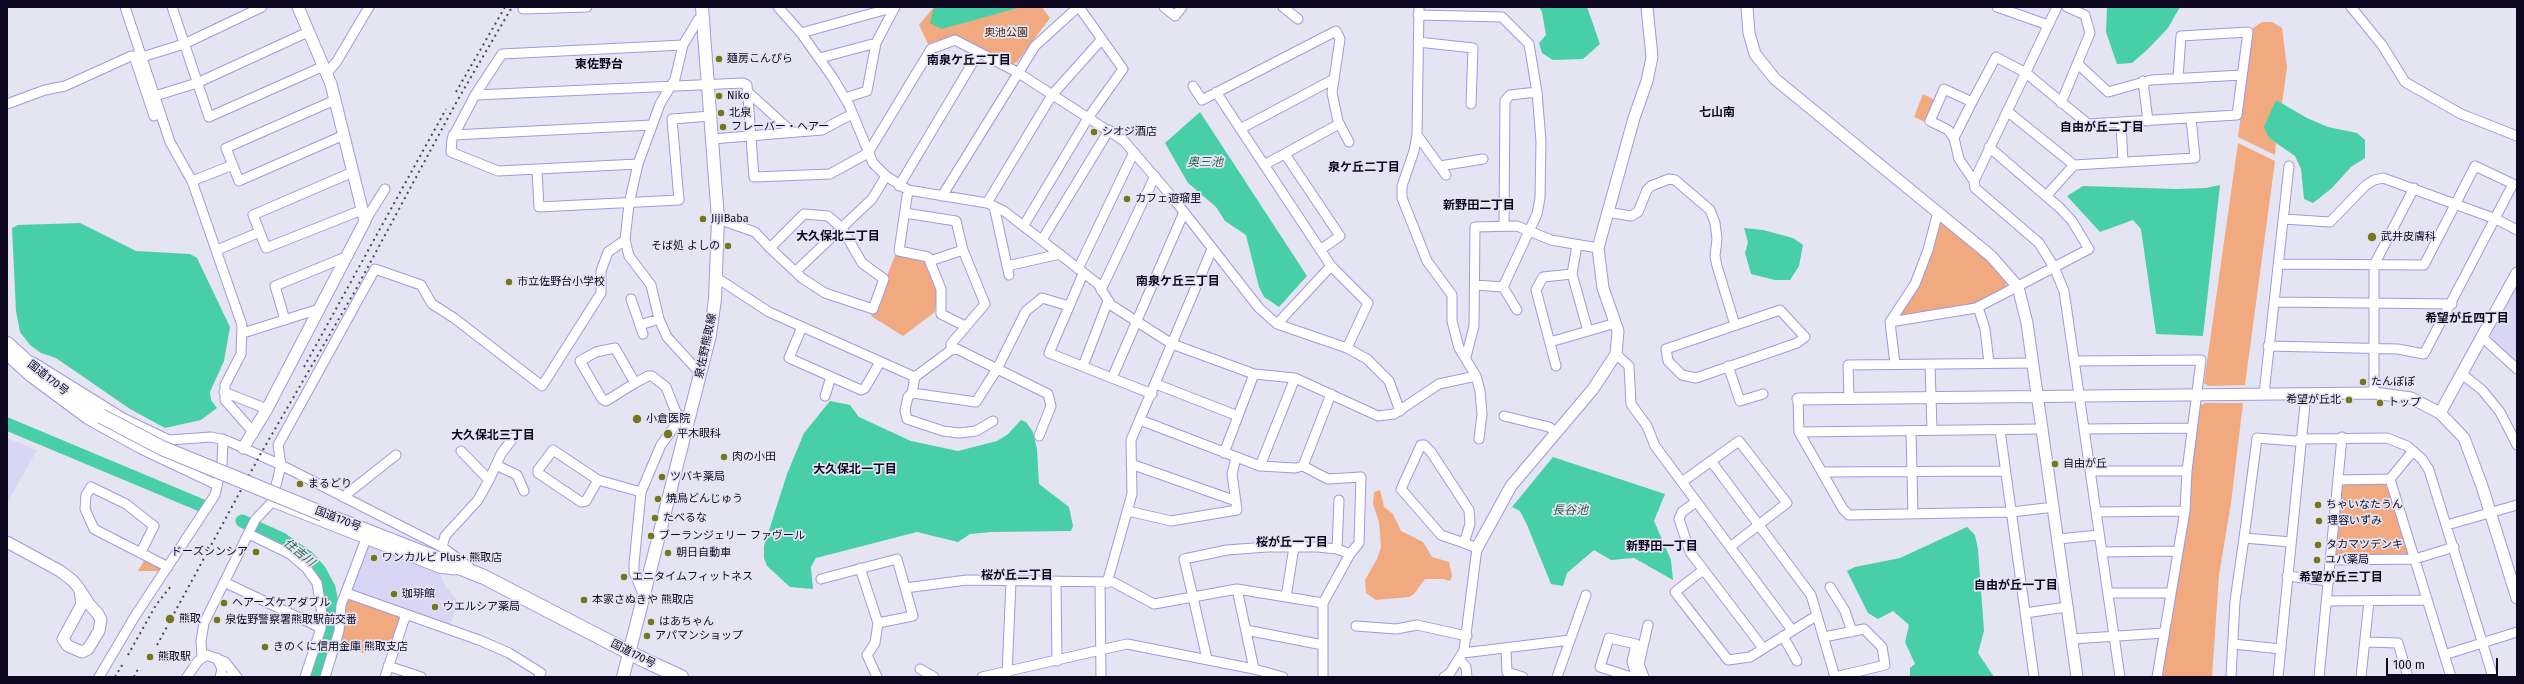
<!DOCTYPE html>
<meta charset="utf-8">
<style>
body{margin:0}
#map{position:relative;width:2524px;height:684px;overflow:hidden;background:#e5e4f3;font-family:"Fira Sans",sans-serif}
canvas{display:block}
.frame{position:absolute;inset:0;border:8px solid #0d0820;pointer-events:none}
.scale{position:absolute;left:2386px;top:658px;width:112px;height:18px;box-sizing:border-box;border:2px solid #0d0820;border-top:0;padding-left:5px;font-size:12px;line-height:14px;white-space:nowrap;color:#0d0820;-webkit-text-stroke:3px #e5e4f3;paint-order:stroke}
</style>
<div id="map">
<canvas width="2524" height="684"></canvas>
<div class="frame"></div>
<div class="scale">100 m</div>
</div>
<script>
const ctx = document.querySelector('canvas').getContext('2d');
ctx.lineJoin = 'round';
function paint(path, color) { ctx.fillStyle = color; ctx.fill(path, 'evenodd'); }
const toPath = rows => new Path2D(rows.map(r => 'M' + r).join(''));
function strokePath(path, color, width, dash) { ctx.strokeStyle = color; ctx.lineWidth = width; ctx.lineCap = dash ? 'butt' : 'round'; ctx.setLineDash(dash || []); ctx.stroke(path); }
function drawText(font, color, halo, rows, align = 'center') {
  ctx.font = font + ' "Fira Sans","Noto Sans JP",sans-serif'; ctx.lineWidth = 3.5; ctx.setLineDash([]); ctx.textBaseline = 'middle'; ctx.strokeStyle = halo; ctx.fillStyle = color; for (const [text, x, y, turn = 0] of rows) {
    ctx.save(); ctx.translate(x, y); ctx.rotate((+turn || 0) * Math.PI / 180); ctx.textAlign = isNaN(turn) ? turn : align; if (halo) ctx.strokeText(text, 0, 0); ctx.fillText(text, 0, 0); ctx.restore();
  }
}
paint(toPath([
 [2517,284,2517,364,2492,340,2490,333],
 [7,438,37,450,7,503],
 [367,545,438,570,445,585,458,602,450,626,352,592,350,589]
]), '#d8d5f5');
paint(toPath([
 [934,7,1042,7,1050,18,1017,62,1010,66,955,35,928,44,919,25],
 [2262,22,2272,22,2282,28,2287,67,2282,104,2276,100,2269,138,2276,143,2275,155,2238,137,2253,28],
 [1923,94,1935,100,1925,122,1914,117],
 [2238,143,2275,161,2245,385,2208,386,2204,383],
 [1938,222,1941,222,1986,259,2006,281,2007,289,1978,304,1896,317],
 [896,253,921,258,926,262,937,291,935,312,903,336,871,316],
 [2205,403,2243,403,2231,503,2219,575,2212,677,2162,677,2199,406],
 [2385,482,2409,551,2406,556,2339,557,2335,554,2341,488,2346,483],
 [1380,490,1384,507,1393,514,1401,531,1423,542,1432,557,1449,562,1452,576,1450,581,1444,579,1425,579,1414,594,1409,597,1376,600,1366,593,1365,580,1377,559,1381,547,1379,522,1373,504,1374,492],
 [145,559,162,568,160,571,138,571],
 [348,599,400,616,391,648,378,644,363,653,340,645,345,604]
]), '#f1a980');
paint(toPath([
 [936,7,1021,7,942,29,930,23,933,10],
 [1539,7,1587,7,1600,44,1583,59,1553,60,1542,53,1539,43,1546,35,1542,12],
 [2107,7,2180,7,2168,28,2147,50,2132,63,2117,64,2106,32],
 [2276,100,2307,118,2328,127,2357,133,2365,140,2365,158,2351,167,2332,188,2313,203,2304,199,2301,169,2295,156,2269,138,2264,127],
 [1200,112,1307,276,1279,307,1264,297,1259,287,1246,235,1225,221,1216,207,1188,183,1165,143],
 [2220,185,2203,336,2156,334,2141,229,2133,220,2100,232,2067,196,2083,186,2176,189,2206,188],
 [80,223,136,251,190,254,197,258,230,327,224,361,210,392,211,400,217,408,201,420,165,428,130,409,56,358,41,353,30,345,20,332,16,311,12,228,18,225],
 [1744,228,1763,230,1793,238,1803,245,1799,266,1790,280,1775,280,1751,274,1745,253,1748,242],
 [830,401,850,405,859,417,911,441,958,451,997,441,1008,434,1021,420,1026,422,1033,432,1037,449,1039,484,1069,507,1073,526,1071,531,992,532,970,534,958,542,917,532,816,558,811,567,813,589,790,587,767,566,764,558,764,546,787,474,804,433],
 [1553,457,1665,494,1654,521,1671,560,1673,580,1634,558,1611,560,1594,550,1567,573,1563,586,1551,584,1527,525,1520,511,1512,507],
 [1967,527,1975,535,1978,549,1984,631,1978,653,1994,677,1910,677,1910,668,1915,664,1905,642,1909,625,1893,611,1878,619,1868,613,1847,571,1855,567,1900,558]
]), '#48cfa8');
strokePath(toPath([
 [7,424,203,506],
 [242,521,282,539,308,557,320,571,329,588,332,603,331,624,315,677]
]), '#48cfa8', 13);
const minor = toPath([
 [125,7,170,142,192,181,242,325,241,354,225,385,225,400,254,433],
 [172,7,209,117,324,66],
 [778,7,801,33,833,78,849,105,873,163,886,176,908,190,987,203,1004,211,1098,284,1111,305,1172,344,1254,374,1295,378,1378,416,1394,414,1439,384,1476,376],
 [1164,7,1175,16,1182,7],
 [1283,7,1298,19],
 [1419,7,1417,135,1414,151,1402,186,1402,198,1427,261,1452,295,1452,321,1459,348,1476,376,1480,391,1482,414,1479,439],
 [1997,7,2048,25],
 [2351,7,2382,45,2405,82,2461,114,2517,136],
 [523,9,587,7],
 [1418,15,1502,17,1529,44,1537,92,1541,141,1540,198,1537,214,1503,287],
 [801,33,895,7],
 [1418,42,1473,48,1471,104],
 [134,56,154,116],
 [820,58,876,43],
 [2078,64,2108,92,2151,80,2242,75],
 [327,73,337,61,369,7],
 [2143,81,2148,121],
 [1193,86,1202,100,1336,31,1340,39,1332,93,1338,121,1349,142],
 [748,92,792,132],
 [1216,92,1331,266,1368,303,1347,348],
 [475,95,502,54,683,45],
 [155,96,197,83,308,32],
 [845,98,867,91,876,43,895,7],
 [335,100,226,148,239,181,344,135],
 [2061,103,2090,33,2085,15,2067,7],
 [7,104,45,90,65,86,131,56,142,57,184,44,262,7],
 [2007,111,2074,165,2195,158,2191,118],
 [2121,123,2123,162],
 [1240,129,1334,79],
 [453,135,652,125],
 [1417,135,1446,175],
 [1954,138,1972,102],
 [712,139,822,130,852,114],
 [1285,154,1340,236,1320,250],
 [638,164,498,171,451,152,452,139,475,95,743,83,747,85,754,177,830,174,868,153,931,49,955,40,1017,72,1124,141,1173,198,1259,308,1277,324,1347,348,1367,359,1389,381,1400,411],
 [1264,165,1339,124],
 [1440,166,1483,159],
 [537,170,539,207,679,200,672,119,711,116],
 [353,172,253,215,266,248,362,210],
 [192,181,233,165],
 [1974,181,2057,7],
 [899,186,979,52],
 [908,190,899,251,928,257,941,289,941,314,965,326],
 [2047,195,2074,165],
 [942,196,1035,46,1078,7],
 [987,203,1052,95,1102,39],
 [994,206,1009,275],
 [1607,212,1631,216,1638,212,1647,190,1651,186,1669,179,1675,180,1702,203,1710,210,1715,223,1717,239,1715,256,1717,266,1735,325],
 [905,213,956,221,963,250,985,304,951,344,951,350],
 [718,219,755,232,770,248,802,278,825,293,873,309,884,279,862,263,842,228,828,216,804,214,770,248],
 [2284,219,2330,222,2365,186,2374,180,2383,178,2496,219,2517,230],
 [365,221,385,189],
 [1024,225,1088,118,1123,69,1079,7],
 [1504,225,1505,101,1510,95,1537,92],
 [1042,240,1109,130],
 [1577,245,1572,274,1588,331],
 [217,250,260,232],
 [930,261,963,250],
 [1007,266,1060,254],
 [1078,269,1134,152],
 [796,271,872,199,886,176],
 [1083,274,1049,353,1152,394],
 [717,278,769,312,915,377],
 [1475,285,1503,287,1517,310],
 [1101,290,1155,176],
 [631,299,643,334],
 [2275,302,2452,304],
 [1978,307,1985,329,1989,363],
 [1780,310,1805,337,1797,343,1696,378,1682,375,1668,361,1666,349,1780,310],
 [285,320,275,286,348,256],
 [1890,322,1976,308,2089,249,2072,221,2060,208,1989,147],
 [1277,324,1331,266],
 [640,325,659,319],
 [802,327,789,358,861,390,865,388,880,362],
 [243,333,319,309],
 [2483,338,2517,369],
 [1550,342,1616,323],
 [2268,346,2398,349,2424,354,2513,184,2475,166,2424,265,2280,264],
 [1616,354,1629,366,1631,404,1647,426,1655,446,1792,630],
 [7,356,29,376,87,419,141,449,217,485],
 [1466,357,1474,326,1475,227,1517,226,1551,240,1598,248],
 [2075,361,2201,360,2187,471,2185,511,2157,677],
 [33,362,123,418,169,440,211,437,228,441,281,465,442,547,469,567],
 [1895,364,1890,322,1915,284,1928,250,1938,212],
 [1930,364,1932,430],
 [1083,366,1108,301],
 [1556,366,1536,290,1543,277,1572,274],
 [1728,366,1740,401,1763,394],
 [701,374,667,337,659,319,651,285,629,256,625,240,629,204,638,164,660,104,675,79,683,45,698,20,703,16],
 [2462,374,2482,390,2500,412,2517,445],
 [1112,378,1184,212],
 [635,383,615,348,596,352,580,361,602,399,606,401,635,383,648,376,652,376,666,387,679,420],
 [1156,384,1238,416],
 [224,392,267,409],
 [912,393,976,402,997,369,1026,311,1042,298,1069,306],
 [2374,393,2374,265,2414,188],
 [2264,394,2289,166],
 [825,396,831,377],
 [1849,398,1848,365,2033,363],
 [1798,399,1799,432,1843,509,1849,515,2012,512,2054,507],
 [1504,416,1549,427,1557,433],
 [1140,420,1260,466,1295,468,1303,466,1331,394],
 [993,421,976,431,959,433,943,431,907,419,905,410,908,397,912,393,915,377,951,350,957,349,1048,394,1051,406,1039,436],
 [2085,429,2192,428],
 [2000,430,2034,677],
 [1911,431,1913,514],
 [1799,432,2043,429],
 [1224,453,1254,374],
 [1711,461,1811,595,1835,677,1885,665,1882,647,1864,629,1824,637],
 [1131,464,1236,501],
 [496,465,517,475,524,491],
 [1260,466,1295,378],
 [1303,466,1328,479,1361,477,1359,543,1350,554,1337,549],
 [2090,471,2187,471],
 [1822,472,2004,471],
 [2390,479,2451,677],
 [489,480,501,454,513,438],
 [598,480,586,501,581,502,538,473,538,470,553,450,598,480,641,492],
 [2339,480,2390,479,2413,451],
 [1682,482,1739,441,1787,503,1730,547],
 [343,497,396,455],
 [272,502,439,568,454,570],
 [1696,502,1682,512,1679,519,1690,552,1763,648],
 [1128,511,1171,521,1237,510,1232,474,1236,458],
 [2097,512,2185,511],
 [2447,525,2517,505],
 [249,534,290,554,307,569,317,583,322,614,321,628,305,677],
 [2244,538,2257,438,2295,441,2302,439,2387,438,2407,446,2422,459,2429,470,2493,677],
 [2058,539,2099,535],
 [442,547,445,536,478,500,489,480,461,451],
 [141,552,154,526,126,504,91,487,86,495,85,509,94,529,168,567],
 [2102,552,2178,551],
 [2331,560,2415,559,2454,547],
 [860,568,878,623,875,643,867,655,877,677],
 [1703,570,1675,592,1728,660,1750,657,1816,616],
 [2287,576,2329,581],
 [821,579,897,559,913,616,878,623],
 [1056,581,1057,661],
 [224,582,321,628],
 [1100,583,1101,677],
 [1107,583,1132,494,1131,440,1212,249],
 [1830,587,1845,611,1852,632],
 [905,588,967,580,1113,582,1154,604,1193,597,1184,559,1227,550,1267,547,1318,547,1337,549,1339,500],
 [1237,589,1254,669],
 [346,593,479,640,509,653,541,673,539,677],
 [2108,593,2171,593],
 [643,594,634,572,634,564,641,492,661,445,682,416],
 [1286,597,1294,547],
 [2328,601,2427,600],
 [2025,613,2067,607],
 [1356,626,1396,629,1417,625,1467,636],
 [1246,630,1323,645],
 [1783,636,1797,661],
 [2072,639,2164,633],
 [2365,642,2398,643,2408,677],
 [2233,644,2281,649],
 [1506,648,1507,672,1523,677],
 [1463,653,1570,640],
 [2444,655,2517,632],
 [202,657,201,641,204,623,255,520,272,502,281,465,278,445,375,269,421,285,432,304,454,318,542,386,601,293,601,271,608,252,625,240],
 [217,658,222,669,220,677],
 [1207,659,1193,597,1237,589,1323,603],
 [1460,660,1466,667,1467,677],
 [388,666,421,677],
 [920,669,934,677],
 [1007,675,1011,581],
 [99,677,135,616,215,495,222,464,223,439],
 [187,677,198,661,207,655,225,662,237,677],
 [227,677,233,677],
 [325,677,339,631,341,605,366,539],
 [385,677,406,614],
 [982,677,1127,644,1254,669,1283,677],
 [1323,677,1323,603,1350,554],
 [1444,677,1450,673,1464,650,1477,548,1464,543,1470,524,1469,510,1431,452,1424,445,1421,445,1401,489,1441,535,1464,543],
 [1557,677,1586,595],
 [1631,677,1600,667,1609,638,1636,644,1632,662,1637,677],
 [1644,677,1639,664,1648,625],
 [2120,677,2064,291,2054,267,2039,243,1975,188,1974,181,1959,159,1954,138,1948,130,1930,121,1944,89,1972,102,1996,57,2026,73,2088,124,2237,115,2248,32,2181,36,2178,78],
 [2231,677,2235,601,2244,538,2291,542],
 [2278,677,2306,394],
 [2319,677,2342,437],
 [2361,677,2369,601]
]);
const tertiary = toPath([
 [1747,7,1749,33,1755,54,1775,79,1991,256,2018,287,2027,323,2077,677],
 [1798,399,2374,393,2411,398,2440,413,2464,438,2482,486,2517,598],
 [2440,413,2517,273],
 [243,448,267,409,365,221,331,84,298,7],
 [7,542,60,571,72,580,78,587,89,604,98,614,101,620,99,631,88,649,82,652,68,646,63,639,82,604,80,591],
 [1477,548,1511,486,1593,389,1616,354,1618,331,1603,288,1598,248,1634,118,1647,81,1652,57,1647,7]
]);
const secondary = toPath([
 [623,677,710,335,715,299,718,219,702,7]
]);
const trunk = toPath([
 [7,344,41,375,101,416],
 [323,514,484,577,646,661,681,677]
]);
strokePath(minor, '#a298de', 11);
strokePath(tertiary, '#a298de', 13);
strokePath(secondary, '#a298de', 14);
strokePath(trunk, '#a298de', 16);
strokePath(minor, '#fff', 9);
strokePath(tertiary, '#fff', 11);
strokePath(secondary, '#fff', 12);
strokePath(trunk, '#fff', 14);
strokePath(toPath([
 [456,92,505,7],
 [304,367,446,109],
 [157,645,260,455,355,291,457,101,512,7],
 [128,655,156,605,171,586],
 [115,677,124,662],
 [134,677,138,669]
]), '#49455b', 2, [2, 4]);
const trunkBridge = toPath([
 [101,416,162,448,323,514]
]);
strokePath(trunkBridge, '#a298de', 16, []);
strokePath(trunkBridge, '#fff', 14);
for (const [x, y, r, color] of [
 [719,59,4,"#75761c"],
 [719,96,4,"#75761c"],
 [721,113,4,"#75761c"],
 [723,127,4,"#75761c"],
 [1094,132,4,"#75761c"],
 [1127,199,4,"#75761c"],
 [703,219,4,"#75761c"],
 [2372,237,5,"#75761c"],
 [728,246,4,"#75761c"],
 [509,282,4,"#75761c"],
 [2363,382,4,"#75761c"],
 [2349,400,4,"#75761c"],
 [2380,403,4,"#75761c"],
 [637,419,5,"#75761c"],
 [668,434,5,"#75761c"],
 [724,457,4,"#75761c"],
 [2055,464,4,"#75761c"],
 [662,477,4,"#75761c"],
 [300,484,4,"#75761c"],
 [658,499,4,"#75761c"],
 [2318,505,4,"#75761c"],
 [655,518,4,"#75761c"],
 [2319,521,4,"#75761c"],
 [651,536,4,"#75761c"],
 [2318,545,4,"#75761c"],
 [256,552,4,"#75761c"],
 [668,553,4,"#75761c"],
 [374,558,4,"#75761c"],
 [2317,560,4,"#75761c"],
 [624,577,4,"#75761c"],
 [394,594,4,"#75761c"],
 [584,600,4,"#75761c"],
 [224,603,4,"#75761c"],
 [435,607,4,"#75761c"],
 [170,619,5,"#75761c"],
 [217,620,4,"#75761c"],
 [651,622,4,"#75761c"],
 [647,636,4,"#75761c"],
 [265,647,4,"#75761c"],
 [150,657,4,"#75761c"]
]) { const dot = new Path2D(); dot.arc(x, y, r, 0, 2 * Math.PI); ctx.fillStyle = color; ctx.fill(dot); strokePath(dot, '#e5e4f3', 1.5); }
drawText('11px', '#47240d', '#e5e4f3', [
 ["奥池公園",1006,33]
]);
drawText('11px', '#0d0820', '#e5e4f3', [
 ["麺房こんぴら",727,59],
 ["Niko",727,96],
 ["北泉",729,113],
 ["フレーバー・ヘアー",731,127],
 ["シオジ酒店",1102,132],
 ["カフェ遊瑠里",1135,199],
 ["JijiBaba",711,219],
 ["武井皮膚科",2381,237],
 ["そば処 よしの",720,246,"right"],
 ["市立佐野台小学校",517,282],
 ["たんぽぽ",2371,382],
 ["希望が丘北",2341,400,"right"],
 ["トップ",2388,403],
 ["小倉医院",646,419],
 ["平木眼科",677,434],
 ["肉の小田",732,457],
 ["自由が丘",2063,464],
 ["ツバキ薬局",670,477],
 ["まるどり",308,484],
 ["焼鳥どんじゅう",666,499],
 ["ちゃいなたうん",2326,505],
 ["たべるな",663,518],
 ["理容いずみ",2327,521],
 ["ブーランジェリー ファヴール",659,536],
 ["タカマツデンキ",2326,545],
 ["ドーズシンシア",248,552,"right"],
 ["朝日自動車",676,553],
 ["ワンカルビ Plus+ 熊取店",382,558],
 ["ユバ薬局",2325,560],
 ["エニタイムフィットネス",632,577],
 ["珈琲館",402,594],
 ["本家さぬきや 熊取店",592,600],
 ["ヘアーズケアダブル",232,603],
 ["ウエルシア薬局",443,607],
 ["熊取",179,619],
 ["泉佐野警察署熊取駅前交番",225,620],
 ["はあちゃん",659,622],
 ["アパマンショップ",655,636],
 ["きのくに信用金庫 熊取支店",273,647],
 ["熊取駅",158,657]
], 'left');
drawText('11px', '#0d0820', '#e5e4f3', [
 ["泉佐野熊取線",706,346,-78],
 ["国道170号",48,378,38],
 ["国道170号",338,519,21],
 ["国道170号",633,654,27]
]);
drawText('bold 12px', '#0d0820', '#e5e4f3', [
 ["南泉ケ丘二丁目",969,61],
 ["東佐野台",599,65],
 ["七山南",1717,113],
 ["自由が丘二丁目",2102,128],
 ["泉ケ丘二丁目",1364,168],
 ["新野田二丁目",1479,206],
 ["大久保北二丁目",838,237],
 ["南泉ケ丘三丁目",1178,282],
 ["希望が丘四丁目",2467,319],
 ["大久保北三丁目",493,436],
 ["大久保北一丁目",855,470],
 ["桜が丘一丁目",1292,543],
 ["新野田一丁目",1662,547],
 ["桜が丘二丁目",1017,576],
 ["希望が丘三丁目",2341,578],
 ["自由が丘一丁目",2016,586]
]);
drawText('italic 12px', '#2d6251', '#e5e4f3', [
 ["奥三池",1205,163],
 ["長谷池",1570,511],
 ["住吉川",299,553,39]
]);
</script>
